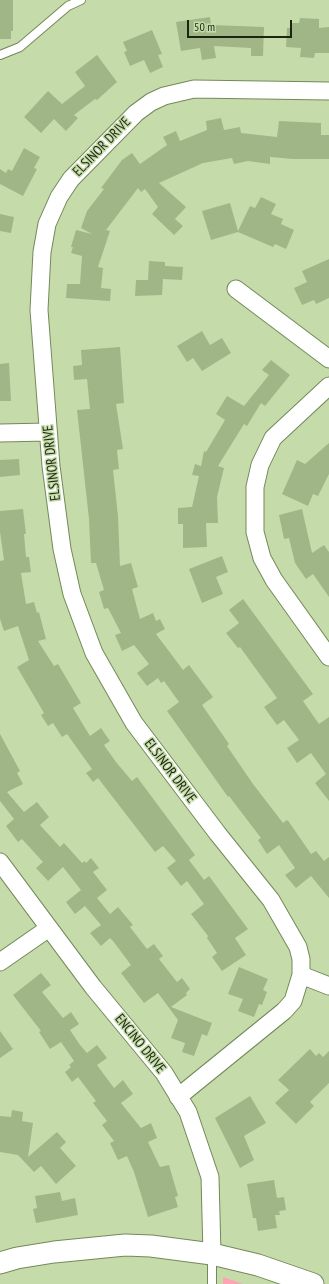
<!DOCTYPE html>
<style>
body{margin:0}
#map{position:relative;width:329px;height:1284px;overflow:hidden;background:#c5dcaa;font-family:"PT Sans Narrow",sans-serif}
canvas{display:block}
.scale{position:absolute;left:187px;top:20px;width:105px;height:18px;box-sizing:border-box;border:2px solid #1c2512;border-top:0;padding-left:5px;font-size:12px;line-height:14px;white-space:nowrap;color:#1c2512;-webkit-text-stroke:3px #c5dcaa;paint-order:stroke}
</style>
<div id="map">
<canvas width="329" height="1284"></canvas>
<div class="scale">50 m</div>
</div>
<script>
const ctx = document.querySelector('canvas').getContext('2d');
ctx.lineJoin = 'round';
function paint(path, color) { ctx.fillStyle = color; ctx.fill(path, 'evenodd'); }
const toPath = rows => new Path2D(rows.map(r => 'M' + r).join(''));
function strokePath(path, color, width, dash) { ctx.strokeStyle = color; ctx.lineWidth = width; ctx.lineCap = dash ? 'butt' : 'round'; ctx.setLineDash(dash || []); ctx.stroke(path); }
function drawText(font, color, halo, rows, align = 'center') {
  ctx.font = font + ' "PT Sans Narrow",sans-serif'; ctx.lineWidth = 3; ctx.setLineDash([]); ctx.textBaseline = 'middle'; ctx.strokeStyle = halo; ctx.fillStyle = color; for (const [text, x, y, turn = 0] of rows) {
    ctx.save(); ctx.translate(x, y); ctx.rotate((+turn || 0) * Math.PI / 180); ctx.textAlign = isNaN(turn) ? turn : align; if (halo) ctx.strokeText(text, 0, 0); ctx.fillText(text, 0, 0); ctx.restore();
  }
}
paint(toPath([
 [223,1277,243,1284,223,1284]
]), '#fea4b4');
paint(toPath([
 [0,0,13,0,13,31,11,31,11,39,0,39],
 [210,17,211,25,264,27,263,56,251,56,251,48,214,46,216,58,202,60,200,48,181,51,176,22],
 [300,18,319,19,319,28,329,27,329,53,315,53,314,58,300,57,301,48,286,47,287,28,291,28,291,23,299,23],
 [152,30,162,54,158,55,163,67,150,73,144,60,130,66,124,52,127,51,123,42],
 [97,55,117,82,97,100,95,99,74,115,78,118,66,131,54,119,41,133,24,117,48,91,62,104,85,86,75,72],
 [221,118,224,130,240,127,241,133,277,137,279,121,321,123,321,135,329,135,329,159,293,159,270,157,270,164,248,161,234,164,232,158,203,163,159,183,186,207,175,219,183,226,174,235,152,214,158,207,145,189,141,192,138,188,106,230,110,231,98,267,103,268,101,288,111,289,110,301,66,298,67,284,80,284,82,256,71,253,73,247,71,247,76,230,92,234,81,228,87,211,104,189,101,188,122,160,132,153,140,164,167,145,163,137,176,131,180,141,207,130,206,121],
 [24,148,40,157,34,168,37,169,23,196,0,184,0,169,6,173,8,169,12,171],
 [261,197,276,204,271,214,283,219,281,224,294,230,286,249,275,244,273,247,238,232,211,240,202,211,230,203,238,231,250,206,255,208],
 [0,214,14,217,11,233,0,231],
 [329,259,329,298,316,304,314,300,302,305,294,288,307,282,302,271],
 [149,261,165,262,165,266,183,267,182,280,163,279,162,295,135,296,136,280,148,280],
 [202,331,210,345,222,338,231,353,202,371,193,358,187,362,177,346],
 [120,347,124,403,116,404,123,449,117,450,119,469,113,470,118,516,120,566,131,563,138,587,132,589,140,619,153,613,156,621,160,619,165,629,156,634,183,670,189,665,213,697,202,705,229,744,227,746,253,784,283,823,287,820,289,822,311,854,316,851,324,861,329,857,329,898,311,876,296,888,285,875,295,868,279,845,267,854,258,840,261,838,229,796,228,797,167,711,179,702,164,681,161,683,158,678,147,686,137,673,149,664,134,645,122,651,115,635,121,633,108,608,104,609,99,592,104,590,96,563,91,563,89,519,77,410,90,409,87,379,74,380,73,366,82,365,81,350],
 [271,360,290,375,265,406,261,403,247,426,244,424,218,466,224,468,217,497,218,523,206,523,207,547,183,548,183,524,178,524,178,508,192,507,199,476,192,475,195,464,201,466,204,451,206,452,225,420,216,414,227,396,244,406,269,375,262,370],
 [9,363,11,401,0,401,0,364],
 [329,443,329,474,318,496,313,494,308,506,282,494,297,460,305,464],
 [19,459,20,475,0,477,0,460],
 [23,509,26,534,24,534,26,557,29,557,31,572,21,573,26,604,34,602,37,613,39,612,46,639,38,641,54,666,58,664,81,703,73,708,90,736,101,728,110,741,104,745,116,762,132,781,137,777,195,855,189,860,204,880,209,876,248,929,235,938,246,955,222,971,212,957,217,953,207,938,208,936,191,914,204,904,187,881,181,886,167,868,176,861,163,846,155,852,98,778,93,782,86,773,92,769,67,734,62,737,53,723,48,726,41,715,44,713,17,667,29,660,18,626,4,631,0,619,0,561,4,560,0,532,0,511],
 [302,509,312,553,324,545,329,552,329,597,313,574,306,579,295,563,289,538,284,539,279,515],
 [222,556,228,572,216,577,223,594,202,603,189,569],
 [243,599,313,694,303,701,319,724,329,717,329,801,315,783,326,774,311,753,297,763,287,748,299,740,284,720,277,725,264,707,277,698,240,647,238,648,226,633,239,623,229,610],
 [0,734,20,771,17,773,23,784,7,792,24,812,37,802,49,817,40,825,60,847,64,843,82,863,85,861,86,863,91,858,99,868,93,872,107,890,97,898,110,914,118,907,133,925,130,927,147,949,154,944,163,956,159,959,177,982,182,978,190,989,186,993,187,995,171,1007,212,1023,207,1036,202,1034,194,1056,182,1052,185,1043,171,1038,178,1020,158,993,144,1003,121,973,131,965,113,941,110,938,101,946,90,933,101,925,85,906,75,914,66,902,81,890,63,867,48,881,36,868,43,862,22,839,18,842,6,826,14,819,0,801],
 [239,967,268,979,263,990,267,992,262,1005,259,1004,254,1017,238,1011,243,999,228,994],
 [41,973,51,985,42,992,63,1018,71,1012,79,1024,70,1030,80,1045,87,1053,97,1045,107,1058,97,1065,114,1088,123,1080,133,1094,121,1103,141,1128,151,1123,157,1138,148,1142,160,1167,169,1165,178,1196,175,1197,178,1207,148,1217,134,1172,127,1156,118,1160,110,1143,114,1141,102,1125,107,1121,93,1103,96,1101,78,1077,72,1082,65,1072,71,1067,69,1065,74,1061,61,1042,50,1049,39,1032,41,1031,13,995],
 [0,1031,13,1049,0,1058],
 [310,1049,316,1056,319,1053,323,1057,329,1051,329,1083,310,1102,314,1106,296,1124,275,1103,289,1090,278,1080],
 [250,1096,266,1123,244,1136,254,1160,240,1168,215,1118],
 [12,1110,23,1112,22,1121,33,1123,28,1157,57,1132,66,1142,60,1148,76,1166,56,1184,41,1166,34,1172,18,1155,0,1152,0,1116,11,1117],
 [274,1180,277,1198,284,1197,286,1210,279,1211,280,1215,275,1215,277,1228,258,1231,256,1218,253,1218,247,1184],
 [60,1192,62,1201,75,1198,78,1215,36,1223,33,1209,37,1208,35,1196]
]), '#a0b686');
const service = toPath([
 [0,55,20,47,68,6,81,0],
 [212,1255,212,1284]
]);
const minor = toPath([
 [236,289,329,359],
 [329,386,273,438,260,465,255,487,255,532,262,558,274,580,329,657],
 [0,433,48,432],
 [0,862,93,987,164,1073,188,1112,210,1177,212,1254],
 [0,962,49,928],
 [301,975,329,986],
 [178,1097,284,1011,293,1001,301,975,301,959,298,947,271,900,218,834,134,723,94,653,72,594,62,549,51,466,39,310,42,252,47,224,59,197,71,179,136,113,151,102,164,96,194,89,329,91]
]);
const tertiary = toPath([
 [0,1263,17,1258,54,1252,125,1245,151,1246,212,1254,258,1265,313,1284]
]);
strokePath(service, '#74895a', 10);
strokePath(minor, '#74895a', 19);
strokePath(tertiary, '#74895a', 23);
strokePath(service, '#fff', 8);
strokePath(minor, '#fff', 17);
strokePath(tertiary, '#fff', 21);
drawText('14px', '#1c2512', '#c5dcaa', [
 ["ELSINOR DRIVE",102,147,-46],
 ["ELSINOR DRIVE",52,463,-96],
 ["ELSINOR DRIVE",170,771,53],
 ["ENCINO DRIVE",140,1044,51]
]);
</script>
